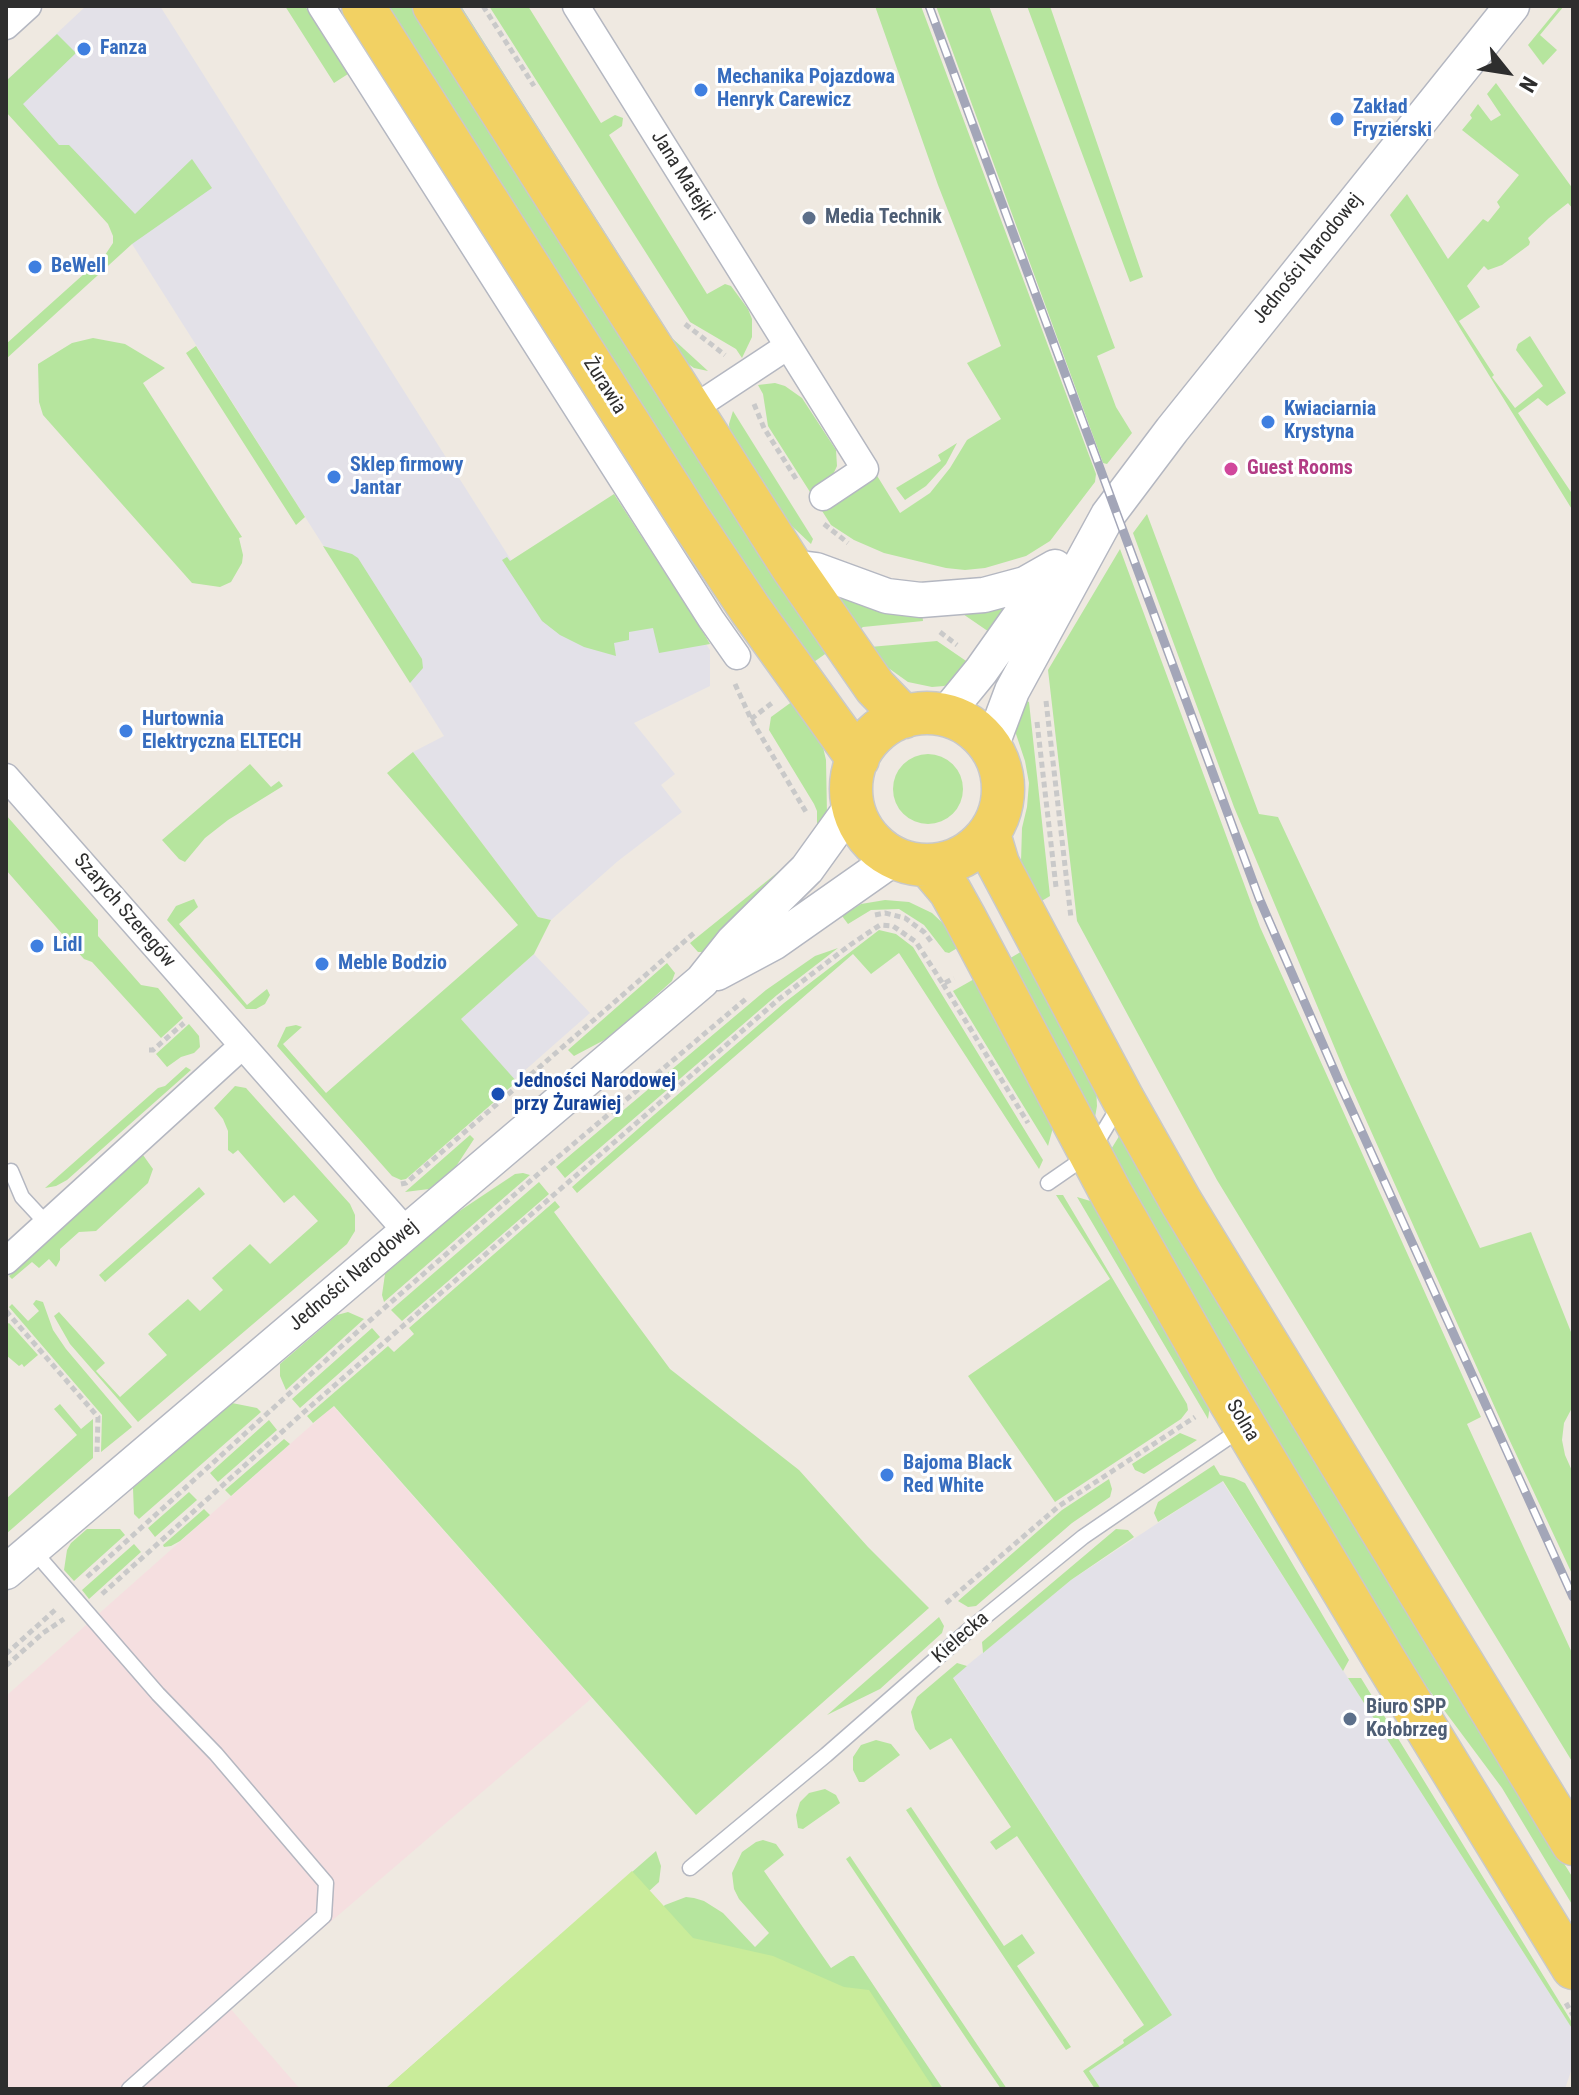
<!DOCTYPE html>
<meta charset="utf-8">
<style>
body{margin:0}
#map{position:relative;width:1579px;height:2095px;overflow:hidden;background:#efe9e1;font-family:"Roboto Condensed",sans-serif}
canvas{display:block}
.frame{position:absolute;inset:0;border:8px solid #2e2e2e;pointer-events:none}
.north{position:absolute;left:1467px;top:32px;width:80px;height:80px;-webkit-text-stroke:6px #fff;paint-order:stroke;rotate:120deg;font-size:22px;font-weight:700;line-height:32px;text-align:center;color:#2e2e2e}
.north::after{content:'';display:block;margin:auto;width:28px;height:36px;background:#2e2e2e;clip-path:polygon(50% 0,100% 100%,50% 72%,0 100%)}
</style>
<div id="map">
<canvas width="1579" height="2095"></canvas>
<div class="frame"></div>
<div class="north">N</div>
</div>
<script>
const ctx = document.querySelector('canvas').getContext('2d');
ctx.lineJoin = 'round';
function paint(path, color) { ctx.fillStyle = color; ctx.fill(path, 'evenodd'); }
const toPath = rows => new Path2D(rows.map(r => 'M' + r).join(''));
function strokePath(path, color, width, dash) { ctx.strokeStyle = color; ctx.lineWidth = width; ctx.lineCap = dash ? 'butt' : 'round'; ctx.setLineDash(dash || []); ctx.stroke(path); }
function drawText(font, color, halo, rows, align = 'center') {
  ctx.font = font + ' "Roboto Condensed",sans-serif'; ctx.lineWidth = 6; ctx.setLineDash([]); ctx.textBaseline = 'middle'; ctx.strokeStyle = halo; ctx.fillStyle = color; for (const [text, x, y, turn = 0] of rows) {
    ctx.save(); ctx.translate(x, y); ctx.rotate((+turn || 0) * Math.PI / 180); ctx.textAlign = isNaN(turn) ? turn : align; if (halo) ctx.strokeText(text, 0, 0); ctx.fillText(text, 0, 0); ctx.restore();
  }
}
paint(toPath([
 [86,6,160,6,511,560,666,583,710,650,710,686,634,723,675,774,661,785,682,812,618,861,551,920,538,917,413,752,444,736,132,244,6,106,6,81],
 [534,954,590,1013,514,1080,461,1019],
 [1222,1481,1573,2030,1573,2065,1565,2089,1101,2089,1089,2071,1172,2015,953,1677,1071,1580]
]), '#e3e1e8');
paint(toPath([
 [333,1406,592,1698,230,2008,300,2089,6,2089,6,1696]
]), '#f5dfe0');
paint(toPath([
 [285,6,305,6,348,74,334,83],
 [385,6,411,6,828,652,811,664,764,599],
 [456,6,461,6,672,338,708,371,694,368,681,359],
 [489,6,528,6,601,123,615,115,623,118,622,126,609,135,707,294,725,284,731,286,748,309,752,319,752,337,742,358,736,349,690,322],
 [875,6,921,6,1096,474,1095,482,1050,541,1026,556,985,568,965,570,946,568,884,553,854,540,831,525,768,426,763,394,758,385,775,383,785,386,802,398,836,450,837,466,831,479,876,474,900,513,930,493,950,468,967,440,1001,419,967,363,1001,346,938,185],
 [936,6,989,6,1115,348,1097,356,1116,407,1132,433,1107,464,1103,463],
 [1027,6,1050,6,1143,277,1130,282],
 [1560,6,1564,6,1540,35,1557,50,1543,65,1528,45],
 [57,34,76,53,23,104,59,145,69,145,135,214,192,159,212,188,132,244,6,359,6,344,105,255,113,243,113,236,108,224,6,112,6,81],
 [1496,83,1573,189,1573,209,1568,203,1549,218,1528,238,1530,242,1529,245,1502,265,1488,270,1484,266,1467,286,1480,307,1459,321,1494,375,1492,377,1515,408,1543,386,1516,350,1518,344,1530,336,1566,393,1547,406,1538,398,1518,413,1573,495,1573,511,1390,215,1407,194,1448,259,1483,219,1488,222,1500,207,1497,202,1519,175,1462,130,1472,118,1470,115,1478,104,1491,121,1501,115,1487,94],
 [93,338,125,344,165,368,143,383,242,537,239,538,243,555,242,563,231,582,220,587,192,583,43,415,39,402,38,364,72,343],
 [196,346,305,517,296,525,186,353],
 [733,411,813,539,811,544,780,515,730,434,729,424],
 [957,443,946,464,926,486,905,500,896,488,941,461,938,455],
 [614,494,700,627,710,644,659,653,653,628,629,632,629,640,614,643,616,656,584,647,560,635,542,621,502,560,507,557,510,561],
 [1147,514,1259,814,1278,817,1480,1248,1531,1232,1573,1337,1573,1406,1564,1423,1562,1440,1565,1455,1573,1473,1573,1576,1509,1439,1349,1082,1234,807,1133,533],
 [323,546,352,554,358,558,422,659,423,668,410,683],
 [1120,549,1260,927,1481,1417,1467,1424,1573,1655,1573,1763,1217,1180,1077,921,1048,670],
 [835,593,922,613,923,621,863,627,859,630],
 [1012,601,995,636,960,612],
 [937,641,972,665,954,682,944,686,932,687,908,682,887,667,870,647],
 [1020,697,1029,702,1050,896,1040,902,1021,862,1022,828,1027,807,1029,783,1025,761,1014,728],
 [793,701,822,743,826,760,827,815,817,829,817,811,814,804,769,730,771,717],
 [413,752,538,917,551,920,534,954,461,1019,517,1082,507,1090,503,1086,490,1097,494,1102,406,1179,401,1180,392,1176,277,1046,286,1027,296,1025,302,1027,283,1044,326,1093,518,925,387,773],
 '893 789a35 35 0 1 1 70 0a35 35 0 1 1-70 0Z',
 [250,764,271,787,279,781,283,786,228,820,205,838,185,862,179,859,162,840],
 [6,815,98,920,98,936,141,985,158,988,183,1018,161,1038,92,962,84,959,6,870],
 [778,872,781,873,704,952,698,952,690,943],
 [194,899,198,907,179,924,247,1005,267,989,270,995,265,1004,256,1009,246,1009,167,920,176,906],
 [885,900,909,902,932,913,949,929,959,947,949,953,945,952,924,925,899,909,871,910,848,924,842,916,861,904],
 [879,930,896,934,913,947,1043,1160,1039,1169,899,953,871,974,853,954,577,1193,572,1187,647,1121,784,1003],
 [838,948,777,995,565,1178,556,1167,766,990,815,956],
 [1024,950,1096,1086,1097,1106,1094,1123,1007,960],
 [667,963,675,973,672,981,610,1037,574,1056,568,1050],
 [976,978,1054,1124,1048,1146,953,991],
 [189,1024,199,1036,200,1047,194,1053,181,1057,167,1067,156,1054],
 [186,1067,191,1070,67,1180,56,1186,45,1188,158,1088,165,1086],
 [235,1086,246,1088,350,1204,355,1215,355,1231,347,1244,138,1422,70,1344,54,1316,59,1312,105,1363,96,1371,120,1397,167,1355,148,1334,188,1299,200,1311,223,1290,212,1278,250,1244,270,1264,318,1221,294,1195,284,1203,238,1150,233,1154,228,1150,228,1131,223,1119,214,1108],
 [1121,1133,1238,1335,1573,1878,1573,1906,1502,1788,1406,1659,1221,1349,1110,1151],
 [470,1135,474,1139,455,1168,429,1189,405,1192],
 [143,1155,153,1169,148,1183,96,1231,79,1232,60,1249,60,1260,56,1267,49,1259,39,1268,32,1262,12,1279,9,1276],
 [523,1173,530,1175,384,1302,382,1295,385,1274,455,1214,515,1174],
 [539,1182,549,1194,402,1321,391,1310],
 [199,1187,205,1194,105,1282,99,1275],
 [1056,1195,1063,1195,1187,1404,1188,1410,1181,1419,1055,1502,968,1376,1110,1279],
 [1077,1197,1097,1203,1210,1405,1208,1419],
 [555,1201,560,1207,554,1212,670,1369,799,1470,868,1547,929,1608,696,1815,334,1406,313,1423,307,1416,388,1346,394,1352,414,1334,409,1328],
 [36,1300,43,1302,53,1330,66,1349,132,1427,101,1452,102,1415,9,1307,12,1304,28,1321,39,1311,33,1304],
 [348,1312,364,1319,286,1390,280,1376,280,1364,337,1315],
 [9,1323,38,1355,24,1367,22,1364,19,1366,6,1355,6,1325],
 [372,1328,380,1337,300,1408,292,1399],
 [232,1403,257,1408,261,1412,139,1519,134,1514,133,1488],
 [60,1404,81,1429,93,1419,93,1458,6,1534,6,1499,77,1435,54,1409],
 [269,1420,277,1430,218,1482,210,1473],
 [1180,1433,1197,1440,1144,1474,1135,1470,1132,1464],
 [284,1439,290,1444,231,1496,225,1490],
 [1214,1465,1220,1475,1234,1478,1245,1483,1349,1660,1343,1671,1223,1481,1158,1522,1154,1513,1158,1502],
 [1109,1479,1112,1489,1110,1497,1072,1523,976,1606,968,1607,958,1601,1062,1510],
 [189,1492,197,1500,155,1537,148,1528],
 [204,1509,210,1515,180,1541,171,1546,164,1547,163,1545],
 [87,1529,120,1529,125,1535,74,1581,64,1570,67,1550,71,1543],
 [1116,1529,1128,1530,1134,1537,1071,1580,983,1653,982,1642],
 [134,1544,141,1552,89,1599,82,1590],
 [939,1617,944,1626,942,1633,880,1689,827,1715],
 [957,1663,967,1666,953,1678,1172,2015,1089,2071,1101,2089,1095,2089,1083,2071,1124,2043,1123,2040,1144,2025,1017,1836,996,1850,990,1842,1011,1827,951,1738,930,1750,915,1729,911,1712,917,1697],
 [1348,1678,1361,1678,1573,2024,1573,2030],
 [876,1740,891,1744,900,1755,864,1782,859,1782,853,1770,853,1757,861,1745],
 [825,1789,836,1795,840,1803,803,1829,798,1828,796,1815,800,1802,809,1793],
 [911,1807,1004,1946,1022,1934,1035,1953,1017,1966,1071,2047,1066,2050,906,1810],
 [763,1840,776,1844,784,1855,764,1871,831,1968,850,1956,854,1956,943,2089,385,2089,656,1851,661,1866,659,1882,622,1916,635,1931,665,1905,686,1897,694,1898,704,1901,723,1913,755,1947,769,1933,739,1899,734,1889,732,1873,742,1852,756,1842],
 [850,1856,970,2034,1007,2089,1001,2089,972,2047,846,1859]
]), '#b6e59e');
paint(toPath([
 [632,1871,693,1938,773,1956,844,1987,869,1990,934,2089,385,2089]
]), '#c9ec9a');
const service = toPath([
 [11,1171,22,1197,47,1224],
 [1048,1183,1090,1154,1119,1106],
 [32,1549,158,1694,216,1754,326,1883,324,1916,129,2089],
 [690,1868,826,1755,970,1629,1083,1537,1241,1429]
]);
const minor = toPath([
 [321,6,711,619,737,656],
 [576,6,865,469,823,497],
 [6,26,28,6],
 [691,410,788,346],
 [6,777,406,1231],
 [6,1261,242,1046]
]);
const tertiary = toPath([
 [792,567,816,570,887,596,921,600,984,595,1025,584,1055,567],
 [945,715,981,671,1051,572],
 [991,747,1012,691,1108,515,1172,430,1512,6],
 [717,973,773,943,894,858],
 [6,1572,702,981,733,942,807,869,853,805]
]);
const primary = toPath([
 [363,6,691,521,750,609,858,759],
 [434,6,792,567,875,687,904,717],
 '851 789a76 76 0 1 1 152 0a76 76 0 1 1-152 0Z',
 [989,834,998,864,1123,1099,1181,1202,1573,1844],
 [928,865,950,891,965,918,1112,1195,1223,1390,1384,1659,1573,1968]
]);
strokePath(service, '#b4b7c1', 17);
strokePath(minor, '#b4b7c1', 29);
strokePath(tertiary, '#b4b7c1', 37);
strokePath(primary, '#c9c9c9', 45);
strokePath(toPath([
 [483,6,534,86],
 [685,324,725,355],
 [754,404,764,428,798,482],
 [824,524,848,543],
 [940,632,957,645],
 [735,684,751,719,806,812],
 [1046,701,1071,918],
 [751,719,772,703],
 [1037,722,1056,887],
 [875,915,885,913,905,918,924,932,933,944],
 [943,984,1028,1123],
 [149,1050,153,1050,184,1023],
 [401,1184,406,1183,694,933],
 [6,1311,98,1417,97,1452],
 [87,1577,367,1323,552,1162,747,998],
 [102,1594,304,1412,779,999,850,945,880,925,893,926,916,942,943,984,954,978],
 [946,1603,1059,1506,1195,1417],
 [6,1654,55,1610],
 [6,1666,43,1633,64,1619],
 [1566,2003,1573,2015]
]), '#c9c9c9', 5, [6, 4]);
strokePath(service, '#fff', 14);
strokePath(minor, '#fff', 26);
strokePath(tertiary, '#fff', 34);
strokePath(primary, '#f2d163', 42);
const rail = toPath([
 [929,6,1259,898,1341,1086,1573,1597]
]);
strokePath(rail, '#a3a6b8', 9);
strokePath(rail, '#fff', 6, [18]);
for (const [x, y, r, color] of [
 [84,49,8,"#3f7fe0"],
 [701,90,8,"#3f7fe0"],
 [1337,119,8,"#3f7fe0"],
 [809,218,8,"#5c6f8a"],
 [35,267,8,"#3f7fe0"],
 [1268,422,8,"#3f7fe0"],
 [1231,469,8,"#d1479c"],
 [334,477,8,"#3f7fe0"],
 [126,731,8,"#3f7fe0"],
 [37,946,8,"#3f7fe0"],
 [322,964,8,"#3f7fe0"],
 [498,1094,8,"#1a4fb4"],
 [887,1475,8,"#3f7fe0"],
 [1350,1719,8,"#5c6f8a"]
]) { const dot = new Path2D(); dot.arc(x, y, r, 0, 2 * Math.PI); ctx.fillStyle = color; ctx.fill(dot); strokePath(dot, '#fff', 3); }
drawText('bold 20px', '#366cbe', '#fff', [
 ["Fanza",100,49],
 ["Mechanika Pojazdowa",717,78],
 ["Henryk Carewicz",717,101],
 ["Zakład",1353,108],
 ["Fryzierski",1353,131],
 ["BeWell",51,267],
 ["Kwiaciarnia",1284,410],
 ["Krystyna",1284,433],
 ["Sklep firmowy",350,466],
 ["Jantar",350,489],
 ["Hurtownia",142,720],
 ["Elektryczna ELTECH",142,743],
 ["Lidl",53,946],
 ["Meble Bodzio",338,964],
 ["Bajoma Black",903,1464],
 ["Red White",903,1487]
], 'left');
drawText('20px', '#2e2e2e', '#fff', [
 ["Jana Matejki",682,176,58],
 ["Jedności Narodowej",1308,259,-51],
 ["Żurawia",604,386,58],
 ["Szarych Szeregów",124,911,49],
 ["Jedności Narodowej",354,1276,-40],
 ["Solna",1242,1421,59],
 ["Kielecka",961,1638,-41]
]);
drawText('bold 20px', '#4e5e75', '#fff', [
 ["Media Technik",825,218],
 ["Biuro SPP",1366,1708],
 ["Kołobrzeg",1366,1731]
], 'left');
drawText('bold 20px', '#b23c85', '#fff', [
 ["Guest Rooms",1247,469]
], 'left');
drawText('bold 20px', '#164399', '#fff', [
 ["Jedności Narodowej",514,1082],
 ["przy Żurawiej",514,1105]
], 'left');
</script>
